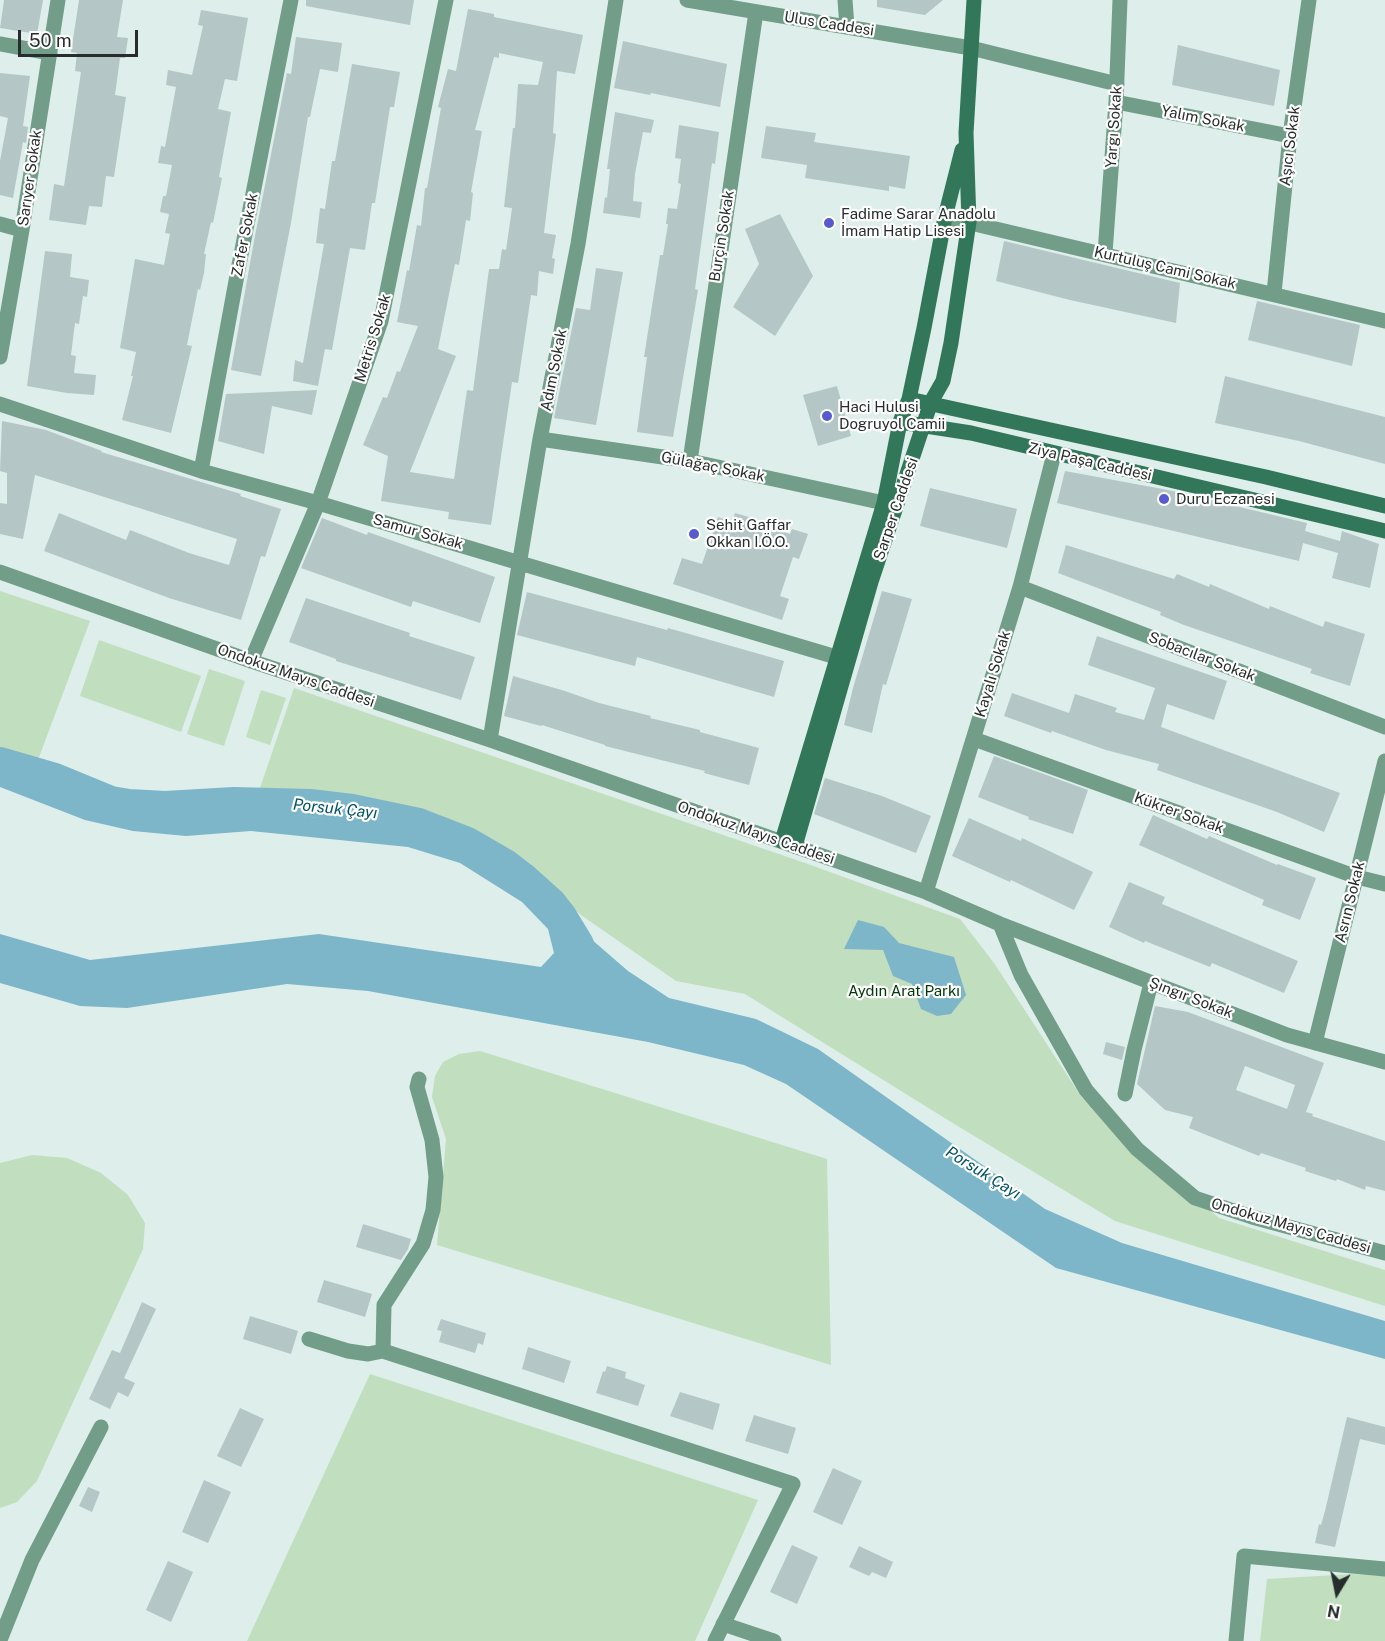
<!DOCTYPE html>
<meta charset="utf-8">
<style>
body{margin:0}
#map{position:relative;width:1385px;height:1641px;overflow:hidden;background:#ddeeeb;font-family:"Public Sans",sans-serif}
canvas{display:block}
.north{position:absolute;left:1307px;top:1563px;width:60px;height:60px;-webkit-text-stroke:4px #fff;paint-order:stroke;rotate:190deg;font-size:16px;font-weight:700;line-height:24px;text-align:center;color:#272d2c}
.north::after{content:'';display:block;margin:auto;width:21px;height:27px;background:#272d2c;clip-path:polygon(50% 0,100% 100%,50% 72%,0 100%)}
.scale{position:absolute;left:18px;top:30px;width:120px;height:27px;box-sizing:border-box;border:3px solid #272d2c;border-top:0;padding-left:8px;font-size:18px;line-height:21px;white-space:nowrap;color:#272d2c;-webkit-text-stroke:4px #fff;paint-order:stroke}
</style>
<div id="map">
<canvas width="1385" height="1641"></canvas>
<div class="north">N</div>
<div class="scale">50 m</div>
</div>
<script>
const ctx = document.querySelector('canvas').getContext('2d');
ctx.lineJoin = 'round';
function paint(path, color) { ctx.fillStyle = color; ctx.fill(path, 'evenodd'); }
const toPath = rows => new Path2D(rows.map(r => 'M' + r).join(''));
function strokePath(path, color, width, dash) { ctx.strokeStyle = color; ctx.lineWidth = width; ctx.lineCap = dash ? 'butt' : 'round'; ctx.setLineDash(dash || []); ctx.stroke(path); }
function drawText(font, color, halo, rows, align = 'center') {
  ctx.font = font + ' "Public Sans",sans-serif'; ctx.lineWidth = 4.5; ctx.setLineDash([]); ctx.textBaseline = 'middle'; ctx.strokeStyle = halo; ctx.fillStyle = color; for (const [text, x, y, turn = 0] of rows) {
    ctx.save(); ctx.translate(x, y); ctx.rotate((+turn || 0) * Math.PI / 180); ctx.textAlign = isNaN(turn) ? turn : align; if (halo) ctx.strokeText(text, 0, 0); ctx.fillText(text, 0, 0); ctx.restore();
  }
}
paint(toPath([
 [0,591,90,621,38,760,0,752],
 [99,640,201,676,181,732,80,696],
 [209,669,245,681,224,746,187,734],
 [294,688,805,863,960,919,994,963,1082,1098,1219,1218,1385,1270,1385,1306,1115,1221,951,1122,745,994,676,981,581,915,498,844,388,807,259,791],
 [261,690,286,698,270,745,246,737],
 [480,1051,827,1159,831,1365,437,1245,446,1139,432,1097,435,1076,443,1062,459,1054],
 [32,1155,67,1158,101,1173,128,1195,145,1223,143,1249,37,1481,17,1502,0,1508,0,1163],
 [370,1374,758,1500,695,1641,247,1641],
 [1353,1574,1385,1576,1385,1641,1260,1641,1267,1579]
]), '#c1debf');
paint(toPath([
 [0,765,115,809,167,817,250,811,400,826,450,840,508,867,628,971,669,998,756,1019,818,1049,1045,1209,1122,1243,1385,1321,1385,1359,1056,1268,786,1084,744,1065,648,1042,368,991,287,984,127,1008,80,1006,0,983,0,934,90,960,319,934,541,967,554,953,548,929,522,902,460,863,408,847,251,831,186,836,133,831,85,820,0,787],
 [858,920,884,927,899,943,954,957,966,995,951,1014,937,1016,921,1009,912,984,893,976,883,950,844,949]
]), '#7db6c9');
strokePath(toPath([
 [0,761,55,777,111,800,129,803,165,805,234,801,310,803,352,808,419,822,468,841,506,863,523,876,552,902,563,916,580,944]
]), '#7db6c9', 28);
paint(toPath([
 [4,0,43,0,37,34,0,28],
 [79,0,123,0,117,37,128,38,125,58,120,58,115,95,126,97,114,177,106,176,102,207,89,206,86,225,49,220,54,184,64,186,81,72,75,71,77,53,71,52],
 [306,0,414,0,410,25,306,6],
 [877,0,943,0,925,15,877,7],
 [468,9,494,14,494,17,583,35,575,74,557,71,553,133,556,134,544,233,556,235,552,258,555,259,553,274,539,271,537,296,531,295,518,383,512,382,491,525,448,519,449,512,381,501,388,456,363,445,383,397,387,398,397,371,400,372,418,326,397,322,407,270,409,271,417,225,421,226,425,188,427,188,441,108,438,107,448,69,456,71],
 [499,53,543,62,538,85,518,84,515,128,513,128,504,207,512,208,506,250,502,249,499,269,489,269,473,391,467,390,454,479,410,472,456,356,438,349,455,264,459,265,466,220,470,221,473,193,471,192,482,131,475,130,494,57,499,58],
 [201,10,248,18,237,81,225,79,218,109,231,112,219,177,222,178,213,223,211,222,204,254,206,254,204,273,200,290,198,289,187,345,192,346,171,433,122,420,133,376,131,376,136,352,120,348,135,259,164,265,170,234,165,233,169,214,160,212,163,196,166,196,172,165,158,163,161,146,165,147,176,87,166,85,168,70,192,75,203,26,198,25],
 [296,37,342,43,338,72,320,69,310,117,308,117,291,223,261,376,231,370,254,241,287,73,291,74],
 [623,41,727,64,720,107,651,93,650,95,614,88],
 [1178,45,1280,70,1274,106,1172,85],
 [352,64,400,72,394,107,390,107,375,203,372,203,365,250,350,248,332,350,325,349,318,386,293,381,295,360,303,363,324,244,316,243,320,208,325,209,332,161,335,161],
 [0,73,30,76,23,126,28,127,26,143,23,142,13,198,0,195,0,161,8,118,0,116],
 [615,112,654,120,651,133,643,132,635,174,633,201,642,202,640,218,603,213,605,197,607,198,610,169,607,169],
 [679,125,719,132,715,164,712,163,695,289,698,290,673,437,637,432,647,357,644,357,660,255,663,255,668,224,666,224,668,208,677,209,681,184,678,183,681,159,675,158],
 [766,126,816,133,814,142,910,156,905,189,889,186,889,191,805,178,807,165,761,158],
 [780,214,813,276,775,336,733,307,759,264,745,229],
 [1004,241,1180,283,1176,323,1070,300,996,281],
 [45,251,72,254,70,277,89,280,87,297,83,296,79,324,75,323,71,355,76,356,74,373,96,375,94,395,67,393,27,386],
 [596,268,623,272,596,425,554,418,576,308,590,310],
 [1257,301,1360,325,1352,366,1248,340],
 [1225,376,1385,417,1385,464,1299,441,1215,423],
 [837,386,851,436,818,446,803,395],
 [317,390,312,415,272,406,264,454,218,441,226,394],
 [2,421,46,430,102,451,101,452,241,494,240,496,281,509,265,557,261,556,241,620,169,598,44,551,59,513,126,540,130,530,189,553,229,565,237,539,35,475,23,539,0,534,0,503,7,504,7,473,0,471],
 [1065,471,1168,490,1307,523,1305,531,1340,541,1342,531,1379,544,1370,588,1332,578,1338,553,1303,543,1299,561,1057,503],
 [930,488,1017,509,1007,548,920,526],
 [735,513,752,518,751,521,790,534,792,529,808,534,799,559,793,557,780,596,789,599,782,620,673,584,682,558,702,564,718,517,732,522],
 [322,518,367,535,368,532,495,577,480,623,413,601,411,607,301,568],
 [1066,545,1174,579,1177,574,1209,587,1210,584,1269,609,1270,606,1323,627,1325,621,1365,634,1350,686,1310,673,1312,669,1184,625,1160,615,1161,612,1058,573],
 [882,591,912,599,886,685,883,684,872,733,844,725,853,688],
 [527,592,667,630,668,628,784,661,774,697,637,657,635,666,517,635],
 [306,598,410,633,409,636,475,657,461,700,336,661,336,659,289,642],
 [1097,636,1227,681,1214,720,1167,704,1161,727,1340,793,1324,832,1277,812,1157,770,1159,764,1106,750,1052,731,1051,733,1004,716,1012,693,1069,713,1075,694,1117,708,1115,712,1144,720,1155,688,1088,665],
 [513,676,565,691,599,703,651,716,650,718,700,730,700,732,759,748,749,785,704,773,705,771,605,746,605,745,542,725,541,726,504,716],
 [994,756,1088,790,1073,834,1028,819,1029,817,978,797],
 [825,778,882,796,931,816,916,853,814,814],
 [1153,815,1207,839,1209,836,1277,865,1278,864,1316,878,1300,920,1262,905,1264,900,1139,845],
 [969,818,1021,841,1022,838,1093,872,1074,910,1011,880,1010,882,952,856],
 [1129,882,1165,897,1162,904,1298,961,1284,993,1212,963,1210,967,1145,941,1144,943,1109,927],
 [1155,1006,1188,1012,1324,1063,1306,1112,1313,1114,1312,1116,1385,1141,1385,1191,1366,1186,1365,1190,1337,1179,1336,1181,1305,1171,1306,1168,1261,1153,1259,1156,1189,1128,1193,1117,1165,1110,1137,1084],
 [1245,1066,1295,1085,1287,1109,1236,1090],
 [1106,1042,1125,1047,1122,1060,1103,1054],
 [363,1224,411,1239,408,1249,401,1260,356,1247],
 [324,1280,372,1294,365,1317,317,1302],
 [142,1302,156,1309,124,1378,135,1383,128,1397,118,1392,110,1409,89,1399,112,1350,120,1353],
 [250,1316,298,1331,291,1354,243,1339],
 [441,1319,486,1333,483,1345,478,1343,475,1353,439,1342,442,1331,437,1330],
 [528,1347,571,1361,564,1383,522,1369],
 [607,1366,626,1372,625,1378,645,1385,638,1406,596,1393,603,1371,605,1372],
 [680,1392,720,1404,713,1430,670,1416],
 [240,1408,264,1419,241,1467,217,1456],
 [754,1415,796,1428,788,1454,745,1441],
 [1347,1417,1385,1427,1385,1445,1360,1439,1335,1547,1315,1543,1319,1524,1321,1525,1325,1511],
 [833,1468,862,1481,842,1525,813,1512],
 [204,1480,231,1492,208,1543,182,1532],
 [88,1487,100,1492,92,1512,79,1506],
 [792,1545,818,1557,797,1604,770,1592],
 [859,1546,893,1562,886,1578,872,1572,869,1576,849,1567],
 [168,1561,193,1572,171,1622,146,1610]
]), '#b5c6c7');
strokePath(toPath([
 [687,0,971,48,1117,84],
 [845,0,847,27],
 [0,44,50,53],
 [1116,102,1290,136],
 [945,217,1385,321],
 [0,224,22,230],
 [1105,253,1116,102,1120,0],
 [1274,293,1290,136,1309,0],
 [0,357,22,230,58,0],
 [0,404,201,471,318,503,836,657],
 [540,439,690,461,884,503],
 [690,461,756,12],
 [201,471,238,270,291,0],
 [0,572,251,661,490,740,926,892,1000,924,1287,1035,1385,1062],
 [1020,587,1385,727],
 [251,661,318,503,381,321,446,0],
 [974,739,1357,877,1385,884],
 [490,740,540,439,578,244,616,0],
 [926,892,1020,587,1054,454],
 [1000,924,1021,975,1086,1090,1137,1149,1195,1198,1252,1217,1385,1253],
 [1315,1043,1385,761],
 [1125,1094,1134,1050,1151,983],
 [309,1339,348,1351,368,1354,383,1351,793,1484,715,1641],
 [383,1351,384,1305,423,1244,433,1210,436,1177,432,1140,417,1087,419,1079],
 [723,1624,774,1641],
 [0,1640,32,1560,101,1427],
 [1236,1641,1244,1556,1385,1569]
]), '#729d88', 15);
strokePath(toPath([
 [909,399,1266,477,1385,506],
 [900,422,971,433,1385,531],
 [782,841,884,503,900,422,909,399,924,328,945,217,962,150],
 [795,846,871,582,931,402,943,381,951,343,969,222,966,133,974,0]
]), '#32775a', 15);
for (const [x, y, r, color] of [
 [829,223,6,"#5959d0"],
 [827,416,6,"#5959d0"],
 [1164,499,6,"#5959d0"],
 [694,534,6,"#5959d0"]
]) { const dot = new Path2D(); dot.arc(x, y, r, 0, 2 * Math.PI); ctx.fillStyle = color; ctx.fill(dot); strokePath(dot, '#fff', 2); }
drawText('15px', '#272d2c', '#fff', [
 ["Ulus Caddesi",829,24,9],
 ["Yalım Sokak",1203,119,11],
 ["Yargı Sokak",1114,127,-86],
 ["Aşıcı Sokak",1290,146,-83],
 ["Sarıyer Sokak",30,178,-82],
 ["Zafer Sokak",245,235,-79],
 ["Burçin Sokak",722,236,-81],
 ["Kurtuluş Cami Sokak",1165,268,13],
 ["Metris Sokak",373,338,-73],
 ["Adım Sokak",554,370,-79],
 ["Ziya Paşa Caddesi",1090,462,13],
 ["Gülağaç Sokak",713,467,11],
 ["Sarper Caddesi",896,509,-71],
 ["Samur Sokak",418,532,16],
 ["Sobacılar Sokak",1202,657,21],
 ["Kayalı Sokak",993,674,-73],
 ["Ondokuz Mayıs Caddesi",296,676,19],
 ["Kükrer Sokak",1179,813,20],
 ["Ondokuz Mayıs Caddesi",756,833,19],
 ["Asrın Sokak",1350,902,-76],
 ["Şıngır Sokak",1191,998,21],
 ["Ondokuz Mayıs Caddesi",1291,1226,16]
]);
drawText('15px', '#272d2c', '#fff', [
 ["Fadime Sarar Anadolu",841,214],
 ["İmam Hatip Lisesi",841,231],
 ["Haci Hulusi",839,407],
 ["Dogruyol Camii",839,424],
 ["Duru Eczanesi",1176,499],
 ["Sehit Gaffar",706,525],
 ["Okkan I.Ö.O.",706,542]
], 'left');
drawText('15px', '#013705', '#fff', [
 ["Aydın Arat Parkı",904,991]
]);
drawText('italic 16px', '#005468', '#fff', [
 ["Porsuk Çayı",335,809,6],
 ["Porsuk Çayı",983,1173,32]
]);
</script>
